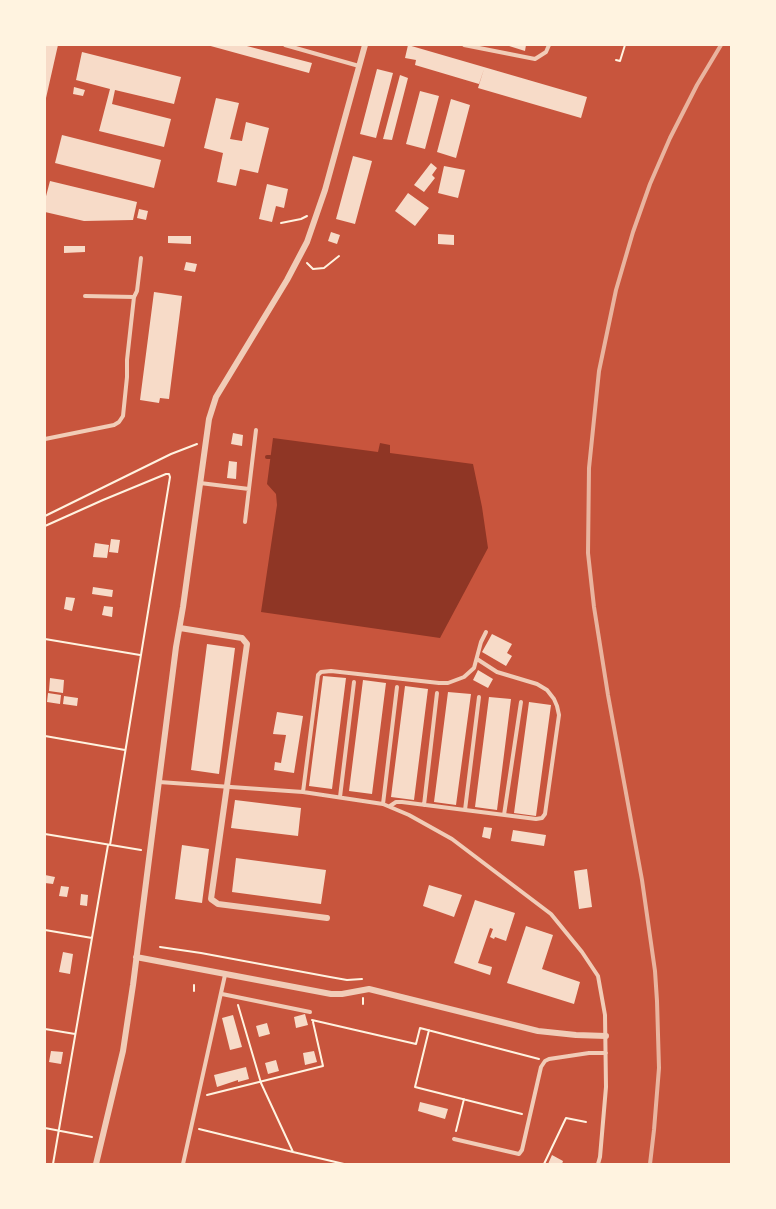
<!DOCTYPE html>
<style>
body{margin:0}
#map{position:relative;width:776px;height:1209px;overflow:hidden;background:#c8553d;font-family:"Roboto Condensed",sans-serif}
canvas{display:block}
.frame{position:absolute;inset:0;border:46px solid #fff3e0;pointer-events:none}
</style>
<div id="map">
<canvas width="776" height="1209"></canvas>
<div class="frame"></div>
</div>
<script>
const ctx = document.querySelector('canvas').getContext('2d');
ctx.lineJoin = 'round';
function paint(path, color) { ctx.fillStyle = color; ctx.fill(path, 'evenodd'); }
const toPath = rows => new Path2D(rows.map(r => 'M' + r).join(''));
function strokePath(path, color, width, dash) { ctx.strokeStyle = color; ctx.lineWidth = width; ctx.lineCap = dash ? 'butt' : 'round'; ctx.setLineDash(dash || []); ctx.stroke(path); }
paint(toPath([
 [273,438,378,452,380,443,390,445,390,453,473,464,482,507,488,548,440,638,261,612,277,505,276,494,267,484]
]), '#8f3625');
strokePath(toPath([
 [267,457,270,457]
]), '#8f3625', 4);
paint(toPath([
 [45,45,58,45,46,98,45,97],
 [207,45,243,45,312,63,309,73],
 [408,45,587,97,581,118,478,88,484,69,479,84,415,65,416,60,405,58],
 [506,45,526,45,525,51],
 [82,52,181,77,174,104,115,90,112,104,171,119,164,147,99,131,110,89,76,80],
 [377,69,393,73,376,138,360,134],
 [400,75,408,78,392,140,383,139],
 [74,87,85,90,83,96,73,94],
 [420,91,439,96,425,149,406,144],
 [216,98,239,103,230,139,242,141,246,122,269,128,258,173,240,169,236,186,217,182,223,153,204,148],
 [451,99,470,105,456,158,437,152],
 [62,135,161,160,154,188,55,163],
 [353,156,372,161,355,224,336,219],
 [431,163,437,168,432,175,435,178,424,192,414,185],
 [444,166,465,170,458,198,438,193],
 [50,181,137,202,133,220,84,221,45,212,45,200],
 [267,184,288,189,284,208,276,206,272,222,259,219],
 [408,193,429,208,415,226,395,211],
 [139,209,148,211,146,220,137,218],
 [331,232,340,235,337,244,328,241],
 [438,234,454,235,454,245,438,244],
 [168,236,191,236,191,244,168,243],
 [64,246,85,246,85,252,64,253],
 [186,262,197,264,195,272,184,270],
 [154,292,182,296,169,399,160,398,159,403,140,400],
 [233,433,243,435,242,446,231,444],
 [229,461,237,462,236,479,227,478],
 [111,539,120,540,118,553,109,552],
 [95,543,109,545,107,558,93,557],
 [93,587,113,590,112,597,92,594],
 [66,597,75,598,72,611,64,609],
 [104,606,113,607,112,617,102,615],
 [492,634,512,644,507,653,512,656,506,666,482,652],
 [207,644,235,648,219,774,191,770],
 [478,670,493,679,488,688,473,680],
 [323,676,346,678,332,789,309,786],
 [50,678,64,680,63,693,49,691],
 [363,680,386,683,372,794,349,791],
 [405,686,428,689,414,800,391,797],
 [448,692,471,694,456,805,434,802],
 [48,693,61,695,60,704,47,702],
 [64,696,78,698,77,706,63,704],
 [489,697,511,699,497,810,475,807],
 [529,702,551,705,536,816,514,813],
 [277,712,303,716,294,773,274,770,275,762,281,763,286,735,273,734],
 [235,800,301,808,298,836,231,828],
 [484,827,492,828,490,839,482,837],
 [513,830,546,835,544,846,511,841],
 [182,845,209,849,202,903,175,899],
 [236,858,326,870,321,904,232,892],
 [587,869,592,907,579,909,574,871],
 [45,875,55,877,53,884,45,883],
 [429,885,462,895,454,917,423,906],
 [61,886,69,887,67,897,59,896],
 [81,894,88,895,87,906,80,905],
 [475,900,515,913,506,941,495,937,494,939,490,937,493,929,490,928,478,963,492,967,490,975,454,963],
 [526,926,553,935,542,969,580,982,574,1004,507,983],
 [63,952,73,954,70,974,59,972],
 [305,1014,308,1025,296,1028,294,1017],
 [233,1015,242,1047,230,1050,222,1018],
 [267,1023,270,1034,259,1037,256,1026],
 [51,1051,63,1052,61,1064,49,1062],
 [314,1051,317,1062,305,1065,303,1053],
 [276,1060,279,1071,268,1074,265,1063],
 [246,1067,249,1079,238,1082,238,1080,217,1087,214,1075],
 [420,1102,448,1109,445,1119,418,1111],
 [552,1155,563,1161,562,1164,548,1164]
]), '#f7dbc8');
strokePath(toPath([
 [616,60,620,61,625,45],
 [281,223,301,219,307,216],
 [307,263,313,269,324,268,339,256],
 [45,516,171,454,197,444],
 [45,526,103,500,166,474,169,474,170,477,110,845],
 [45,639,140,655],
 [45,736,125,750],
 [45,834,141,850],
 [45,930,92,938],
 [160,947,201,953,330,977,347,980,362,979],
 [194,991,194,985],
 [363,998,363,1004],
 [238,1005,261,1083,293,1152,344,1164],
 [312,1020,416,1044,420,1028,539,1059],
 [45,1029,75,1034],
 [429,1030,415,1087,522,1114],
 [207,1095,323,1066,313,1022],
 [45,1128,92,1137],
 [199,1129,293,1152],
 [456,1131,464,1099],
 [53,1164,108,845],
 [544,1164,566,1118,586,1122]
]), '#fff3e0', 2);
strokePath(toPath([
 [285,45,359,66],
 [464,45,535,59,546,52,549,45],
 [85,296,134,297],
 [45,439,114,425,119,422,123,416,127,377,127,360,134,297,137,291,141,258],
 [200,483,249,489],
 [245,522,256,430],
 [159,782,303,792,383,804,409,815,452,839,551,914,582,952,598,976,605,1015,606,1087,600,1157,598,1164],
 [303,792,318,675,321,672,331,671,439,683,448,683,464,677,474,668,481,642,486,632],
 [340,797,354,682],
 [383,804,397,687],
 [424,805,437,693],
 [390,806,396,802,402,802,536,819,542,818,545,814,559,715,557,706,554,699,547,690,537,684,497,672,477,659],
 [465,810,479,697],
 [504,815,521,702],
 [222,994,310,1012],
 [454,1139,519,1154,522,1150,541,1067,545,1061,549,1059,589,1053,606,1053],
 [183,1164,225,975]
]), '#f1ccb7', 4);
strokePath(toPath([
 [180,628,242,638,247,644,211,899,218,904,327,918],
 [136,957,331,994,342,994,369,989,538,1031,576,1035,606,1036],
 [96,1164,123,1051,133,985,176,647,183,607,209,419,216,397,287,280,307,242,325,190,365,45]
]), '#f1ccb7', 6);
strokePath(toPath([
 [650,1164,654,1130,659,1068,657,1001,655,971,642,880,608,695,594,607,588,553,589,468,599,371,616,290,633,232,650,184,670,138,697,85,721,45]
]), '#e9b49f', 4);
</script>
